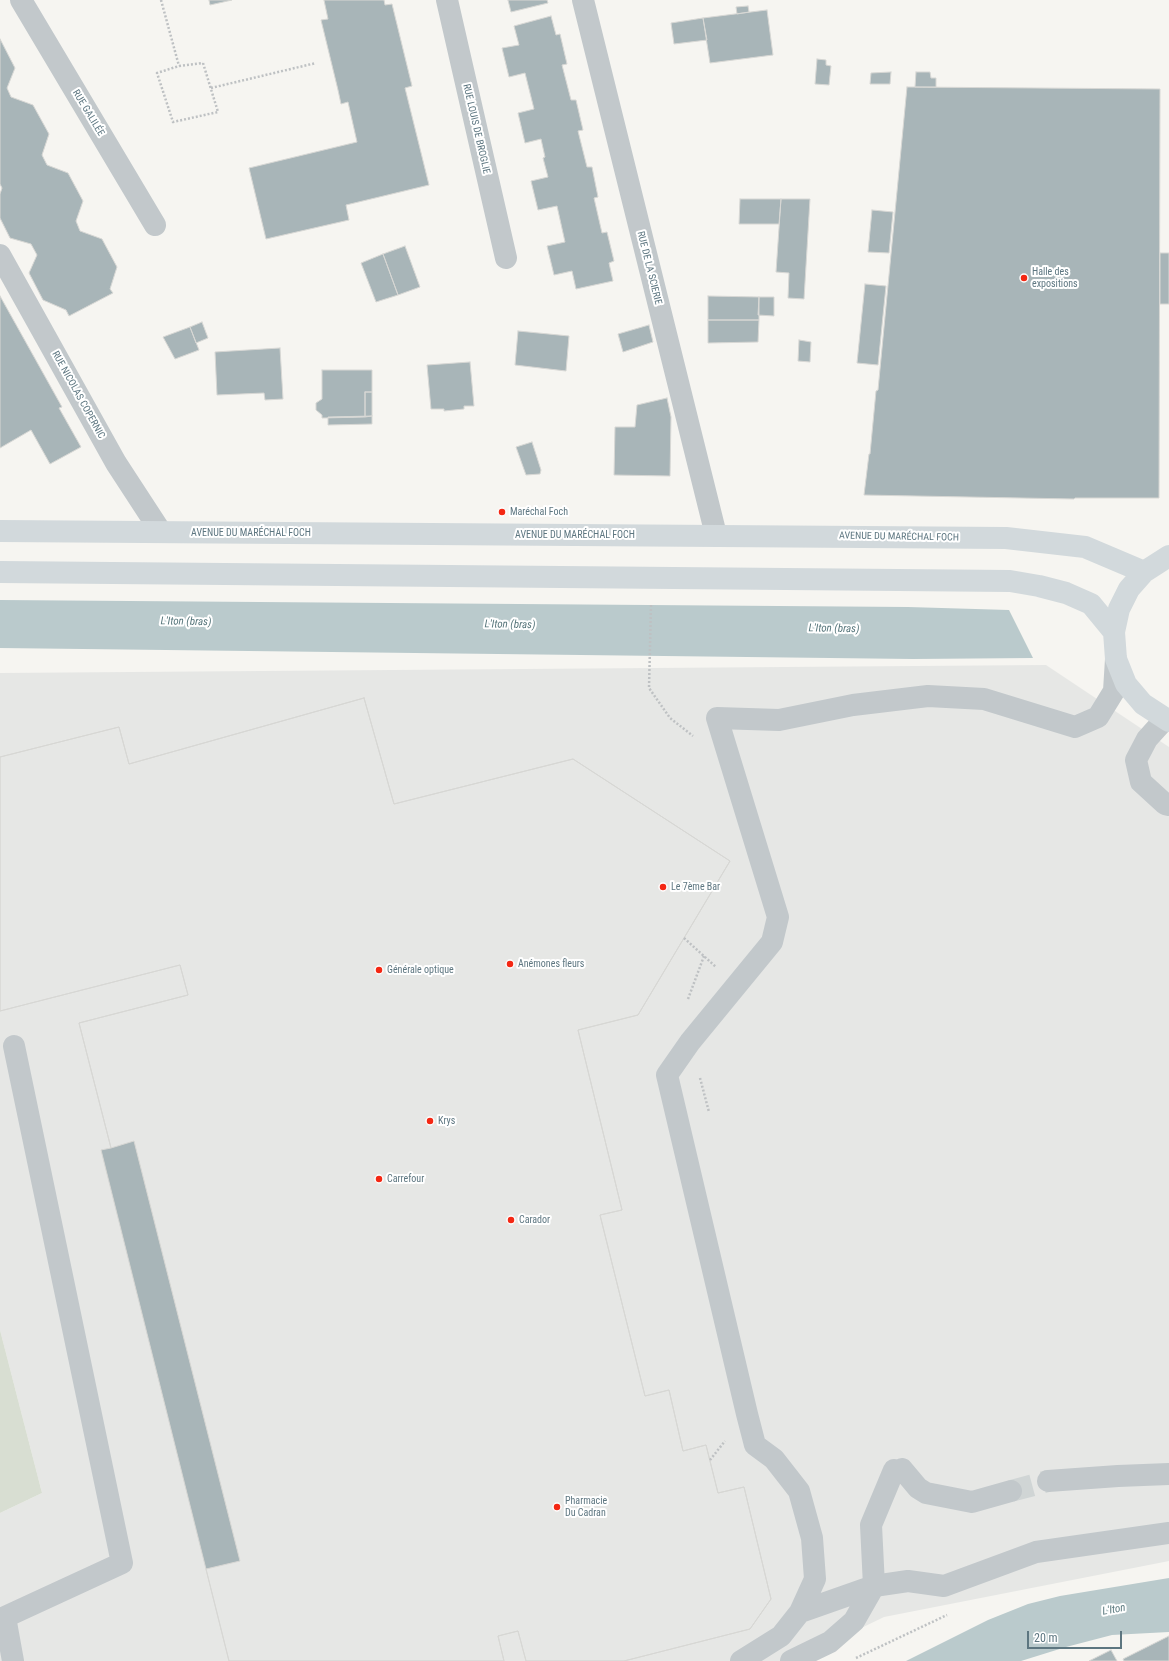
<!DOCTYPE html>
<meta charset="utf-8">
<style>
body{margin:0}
#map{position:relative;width:1169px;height:1661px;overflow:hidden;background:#f6f5f1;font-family:"Roboto Condensed",sans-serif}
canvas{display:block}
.scale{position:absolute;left:1027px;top:1631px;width:95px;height:18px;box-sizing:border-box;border:2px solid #5d7680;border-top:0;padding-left:5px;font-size:12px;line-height:14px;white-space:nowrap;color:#5d7680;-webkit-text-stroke:3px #fff;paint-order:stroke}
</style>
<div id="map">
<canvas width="1169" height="1661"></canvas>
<div class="scale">20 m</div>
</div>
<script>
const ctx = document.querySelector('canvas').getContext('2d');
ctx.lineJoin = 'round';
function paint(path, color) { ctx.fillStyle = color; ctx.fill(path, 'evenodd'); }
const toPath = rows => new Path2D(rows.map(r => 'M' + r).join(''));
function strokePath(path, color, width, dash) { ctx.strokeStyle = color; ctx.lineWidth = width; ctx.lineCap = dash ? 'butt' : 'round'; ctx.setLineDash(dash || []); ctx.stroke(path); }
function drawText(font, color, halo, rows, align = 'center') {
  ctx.font = font + ' "Roboto Condensed",sans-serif'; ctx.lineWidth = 4; ctx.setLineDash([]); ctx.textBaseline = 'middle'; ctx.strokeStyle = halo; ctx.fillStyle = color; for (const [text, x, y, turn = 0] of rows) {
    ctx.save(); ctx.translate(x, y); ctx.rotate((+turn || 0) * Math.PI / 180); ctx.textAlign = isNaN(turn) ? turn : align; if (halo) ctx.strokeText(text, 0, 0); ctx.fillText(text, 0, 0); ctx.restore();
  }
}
paint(toPath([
 [1046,665,1169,747,1169,1561,884,1617,793,1661,0,1661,0,1513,42,1493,0,1330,0,673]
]), '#e6e7e5');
paint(toPath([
 [0,1330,42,1493,0,1513]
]), '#d8ded2');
paint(toPath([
 [0,600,908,607,1009,610,1033,658,913,659,0,648],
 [1169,1578,1169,1632,1112,1635,1066,1647,1021,1661,906,1661,988,1620,1028,1604,1060,1596]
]), '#bacacc');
const building = toPath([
 [209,0,232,0,210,5,209,0],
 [324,0,384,0,385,5,392,4,412,86,405,88,429,185,346,205,349,220,266,239,249,168,357,142,348,102,341,104,338,90,321,20,328,19,324,0],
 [508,0,547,0,548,3,511,12,508,0],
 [748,6,749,12,737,14,736,7,748,6],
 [767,10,773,55,710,63,703,18,767,10],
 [551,16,556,35,560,34,567,64,562,65,571,100,576,100,583,130,578,131,587,167,592,167,598,197,594,198,602,233,607,232,614,261,609,263,613,281,576,289,572,271,554,275,547,246,565,242,557,206,538,210,531,181,548,177,543,158,545,157,541,139,525,143,518,113,534,109,525,73,509,77,502,48,519,45,514,26,551,16],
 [703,18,707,40,674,44,671,23,703,18],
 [0,39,15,68,7,88,11,97,33,105,49,134,42,155,47,165,68,173,83,201,76,221,80,231,102,239,117,267,110,289,113,293,69,316,66,310,43,300,29,273,37,255,31,244,10,238,0,218,0,194,2,188,0,184,0,39],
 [817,59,826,60,826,65,831,66,829,85,815,84,817,59],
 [891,72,890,84,870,84,871,73,891,72],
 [916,72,930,72,931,78,936,78,936,87,915,87,916,72],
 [907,87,1160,89,1159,498,1075,498,1074,499,864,495,869,454,870,454,876,391,878,390,907,87],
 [740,199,781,199,779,224,739,224,740,199],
 [781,199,810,199,804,299,788,298,789,273,776,272,781,199],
 [872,210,893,212,889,253,868,252,872,210],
 [405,246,420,287,398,295,383,254,405,246],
 [1160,253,1169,253,1169,304,1160,304,1160,253],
 [383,254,398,295,376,302,361,263,383,254],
 [865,284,886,286,878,365,857,363,865,284],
 [0,296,62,407,59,408,81,447,50,464,31,430,0,448,0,296],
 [708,296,759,297,759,320,708,320,708,296],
 [759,297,774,297,774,316,758,315,759,297],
 [708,320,759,320,758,342,708,343,708,320],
 [202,322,208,338,196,343,190,327,202,322],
 [649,325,653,342,623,352,618,334,649,325],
 [190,327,199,350,175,359,163,337,190,327],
 [518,331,569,336,566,371,515,365,518,331],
 [799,340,811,342,810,362,798,361,799,340],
 [280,348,283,399,265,400,264,393,217,395,215,352,280,348],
 [470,362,474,406,464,406,464,409,444,411,444,409,431,409,427,365,470,362],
 [322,370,372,370,372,392,365,392,365,417,322,418,322,415,316,410,316,403,322,399,322,370],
 [365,392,372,392,372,416,365,417,365,392],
 [667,398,671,417,670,476,614,475,615,427,635,427,637,405,667,398],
 [372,416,372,424,328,425,328,417,372,416],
 [532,442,541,470,540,474,526,475,516,447,532,442],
 [364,698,394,804,573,759,730,861,638,1015,578,1030,622,1210,600,1215,645,1396,669,1390,683,1451,706,1445,718,1493,744,1487,771,1599,750,1629,624,1661,526,1661,518,1631,498,1636,504,1661,229,1661,101,1150,111,1148,79,1023,188,995,180,965,0,1011,0,757,119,727,129,764,364,698],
 [364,698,394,804,573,759,730,861,638,1015,578,1030,622,1210,600,1215,645,1396,669,1390,683,1451,706,1445,718,1493,744,1487,771,1599,750,1629,624,1661,526,1661,518,1631,498,1636,504,1661,229,1661,206,1569,240,1561,134,1141,111,1148,79,1023,188,995,180,965,0,1011,0,757,119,727,129,764,364,698],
 [1169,1636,1169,1661,1124,1661,1123,1659,1169,1636],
 [1111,1650,1117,1661,1089,1661,1111,1650]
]);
paint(building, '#a8b5b8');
strokePath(building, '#d7d7d4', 1);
strokePath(toPath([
 [1011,1491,1048,1481]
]), '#d0d5d5', 22, [22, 11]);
strokePath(toPath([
 [161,0,179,66],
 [203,63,218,112,173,122,157,73,179,66,203,63],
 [211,88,316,63],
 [651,605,649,688,670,718,693,736],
 [684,938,716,967],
 [688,999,704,956],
 [700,1078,709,1112],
 [710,1460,725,1441],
 [856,1658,947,1615]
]), '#bec1c3', 2.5, [2, 2]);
strokePath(toPath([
 [21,0,155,225],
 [447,0,506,258],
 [583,0,716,535],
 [0,255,116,463,161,532],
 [1165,719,1147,739,1136,760,1141,782,1165,804,1169,805],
 [902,1469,918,1488,926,1493,972,1502,1011,1491],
 [1048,1481,1118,1476,1169,1474],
 [800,1612,874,1586,908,1581,944,1586,1036,1552,1169,1533],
 [13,1661,5,1617,122,1563,14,1046],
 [741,1661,781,1636,800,1612,815,1579,812,1538,799,1491,774,1459,755,1445,747,1414,667,1075,690,1042,772,942,778,917,717,718,779,720,853,705,928,696,984,699,1075,727,1098,717,1114,691,1116,659],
 [791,1661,830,1642,854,1621,874,1586,871,1525,894,1470]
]), '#c2c8cb', 22);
strokePath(toPath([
 [0,531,1006,538,1085,547,1144,572],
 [1169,556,1144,572,1129,589,1119,609,1114,632,1116,659,1126,684,1143,704,1169,721],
 [0,572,1010,581,1039,586,1066,593,1091,604,1114,632]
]), '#d2d9dc', 22);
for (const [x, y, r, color] of [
 [1024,278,4,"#f42713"],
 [502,512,4,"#f42713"],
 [663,887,4,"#f42713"],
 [510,964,4,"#f42713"],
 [379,970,4,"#f42713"],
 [430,1121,4,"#f42713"],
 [379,1179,4,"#f42713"],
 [511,1220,4,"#f42713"],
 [557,1507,4,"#f42713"]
]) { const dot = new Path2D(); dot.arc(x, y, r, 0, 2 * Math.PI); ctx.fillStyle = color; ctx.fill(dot); strokePath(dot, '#fff', 1.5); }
drawText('10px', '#5d7680', '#fff', [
 ["RUE GALILÉE",88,113,59],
 ["RUE LOUIS DE BROGLIE",476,129,77],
 ["RUE DE LA SCIERIE",649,268,76],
 ["RUE NICOLAS COPERNIC",78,395,61],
 ["AVENUE DU MARÉCHAL FOCH",251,533],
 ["AVENUE DU MARÉCHAL FOCH",575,535],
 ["AVENUE DU MARÉCHAL FOCH",899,537,1]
]);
drawText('10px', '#5d7680', '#fff', [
 ["Halle des",1032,272],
 ["expositions",1032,284],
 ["Maréchal Foch",510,512],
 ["Le 7ème Bar",671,887],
 ["Anémones fleurs",518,964],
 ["Générale optique",387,970],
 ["Krys",438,1121],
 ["Carrefour",387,1179],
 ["Carador",519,1220],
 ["Pharmacie",565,1501],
 ["Du Cadran",565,1513]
], 'left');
drawText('italic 11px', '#58777c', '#fff', [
 ["L'Iton (bras)",186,622,1],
 ["L'Iton (bras)",510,625,1],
 ["L'Iton (bras)",834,629,1],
 ["L'Iton",1114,1610,-10]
]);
</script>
